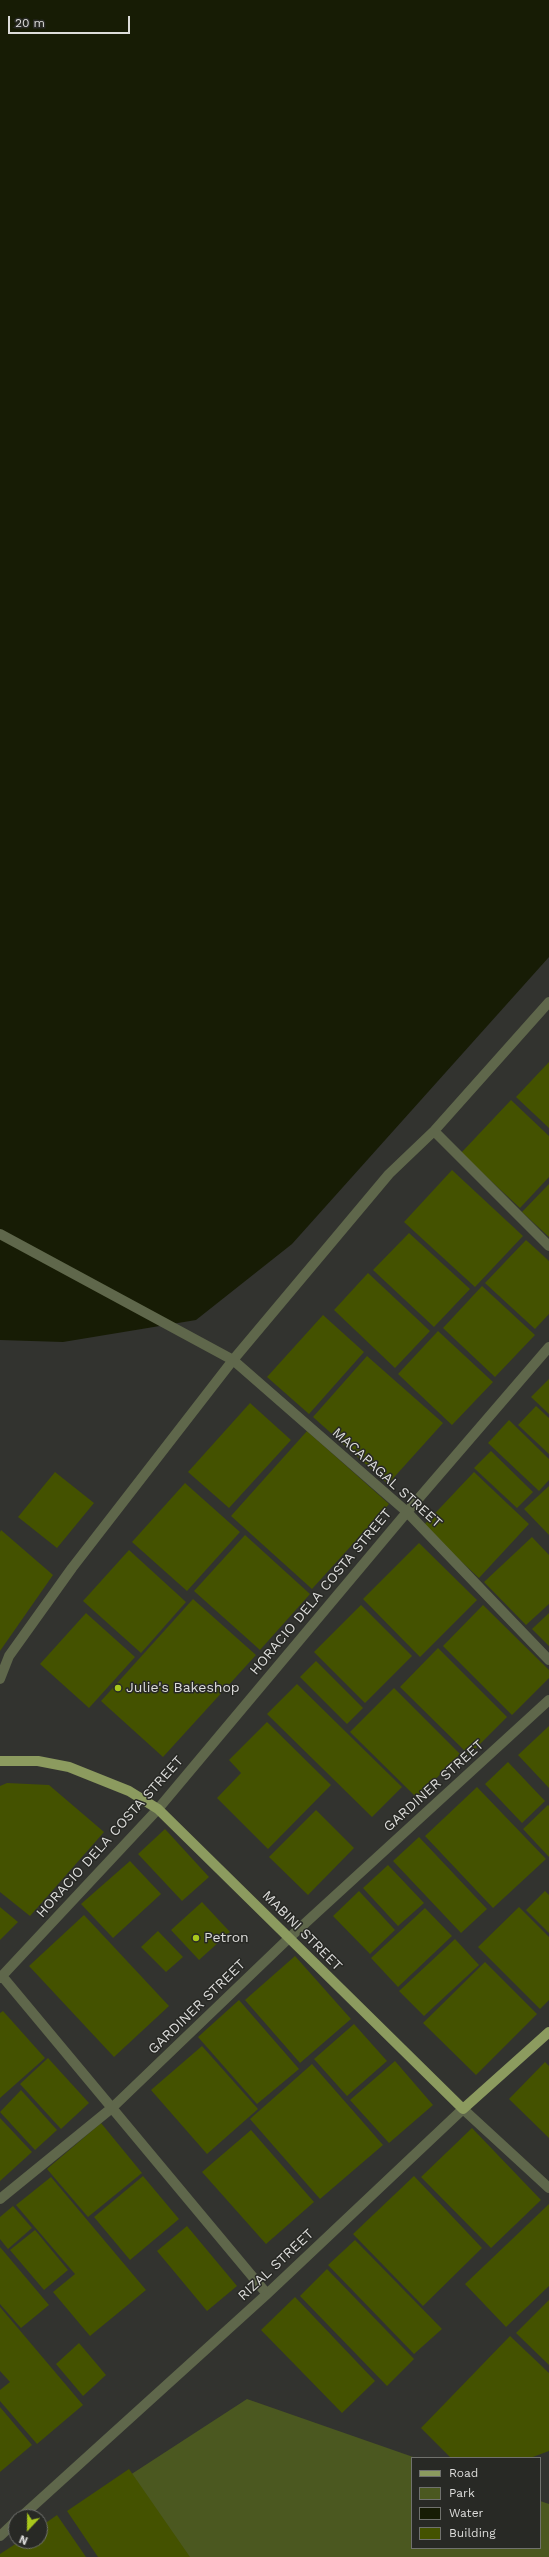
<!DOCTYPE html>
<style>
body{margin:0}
#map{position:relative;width:549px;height:2557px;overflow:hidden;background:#32332f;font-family:"Work Sans",sans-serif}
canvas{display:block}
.legend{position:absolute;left:411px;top:2457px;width:130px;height:92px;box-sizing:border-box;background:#282925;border:1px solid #70716d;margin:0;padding:5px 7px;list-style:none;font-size:12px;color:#dcdcda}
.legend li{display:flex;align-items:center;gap:8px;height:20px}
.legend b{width:20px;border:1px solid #70716d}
.north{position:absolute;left:8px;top:2509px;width:40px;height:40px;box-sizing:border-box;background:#282925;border:1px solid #70716d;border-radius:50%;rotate:202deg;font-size:11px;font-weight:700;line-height:16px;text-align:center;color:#dcdcda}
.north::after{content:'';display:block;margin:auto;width:14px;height:18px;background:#a8c71c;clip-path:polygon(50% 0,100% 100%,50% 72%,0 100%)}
.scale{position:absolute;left:8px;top:16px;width:122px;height:18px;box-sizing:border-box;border:2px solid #dcdcda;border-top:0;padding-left:5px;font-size:12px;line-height:14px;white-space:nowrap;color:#dcdcda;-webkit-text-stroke:3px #282925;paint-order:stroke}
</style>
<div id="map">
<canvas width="549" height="2557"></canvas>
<ul class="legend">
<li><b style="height:5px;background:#8c9b5f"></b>Road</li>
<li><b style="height:11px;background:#4b5820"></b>Park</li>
<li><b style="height:11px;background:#171c05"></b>Water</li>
<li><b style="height:11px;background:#445200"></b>Building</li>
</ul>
<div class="north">N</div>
<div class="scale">20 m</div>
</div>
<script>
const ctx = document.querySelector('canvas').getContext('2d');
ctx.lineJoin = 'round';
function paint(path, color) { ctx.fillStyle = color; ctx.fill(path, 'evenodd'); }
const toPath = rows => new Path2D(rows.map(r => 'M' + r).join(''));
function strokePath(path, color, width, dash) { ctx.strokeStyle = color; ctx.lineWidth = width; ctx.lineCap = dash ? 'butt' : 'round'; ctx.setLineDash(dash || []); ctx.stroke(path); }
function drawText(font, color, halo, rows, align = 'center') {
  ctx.font = font + ' "Work Sans",sans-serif'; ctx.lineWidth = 3; ctx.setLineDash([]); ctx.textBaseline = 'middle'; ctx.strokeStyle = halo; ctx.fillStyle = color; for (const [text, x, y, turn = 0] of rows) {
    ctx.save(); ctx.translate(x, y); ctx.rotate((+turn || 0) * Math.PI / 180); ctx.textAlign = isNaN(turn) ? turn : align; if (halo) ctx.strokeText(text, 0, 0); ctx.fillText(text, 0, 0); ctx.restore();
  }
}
paint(toPath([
 [247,2399,416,2458,412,2458,412,2548,540,2548,540,2501,549,2504,549,2557,141,2557,107,2490]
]), '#4b5820');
paint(toPath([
 [0,0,549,0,549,957,292,1244,196,1320,63,1342,0,1340]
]), '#171c05');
paint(toPath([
 [549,1062,549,1128,516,1097],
 [511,1100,549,1136,549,1177,520,1208,461,1153],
 [452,1170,523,1236,475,1287,404,1222],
 [549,1184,549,1237,522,1212],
 [409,1233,470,1289,434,1327,373,1270],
 [526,1240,549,1261,549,1314,535,1329,485,1283],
 [368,1273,430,1331,395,1368,334,1310],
 [482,1286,535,1335,495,1377,443,1328],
 [323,1315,364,1352,309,1414,267,1377],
 [438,1331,493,1382,452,1425,398,1374],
 [367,1356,443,1423,388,1484,313,1417],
 [549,1379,549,1414,531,1397],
 [250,1403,291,1440,229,1508,188,1472],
 [536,1406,549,1418,549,1454,518,1425],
 [509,1420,549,1459,549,1480,539,1491,488,1443],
 [307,1431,389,1504,312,1589,231,1516],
 [491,1451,533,1492,517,1508,474,1468],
 [55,1472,94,1503,57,1548,18,1517],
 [474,1472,529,1524,479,1578,423,1526],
 [185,1483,240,1532,187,1591,132,1542],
 [549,1486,549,1535,524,1509],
 [1,1530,53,1575,0,1651,0,1532],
 [245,1535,310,1594,260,1650,194,1591],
 [532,1537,549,1555,549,1604,526,1625,484,1582],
 [419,1543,477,1600,420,1657,363,1599],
 [129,1550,186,1602,141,1653,83,1601],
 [193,1599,256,1655,163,1757,101,1701],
 [361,1605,412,1656,365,1703,314,1652],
 [483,1605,549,1670,549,1678,512,1715,443,1646],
 [86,1613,135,1657,89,1708,40,1664],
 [549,1613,549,1646,532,1629],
 [438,1648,507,1717,469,1755,400,1687],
 [316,1661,363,1708,347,1724,300,1677],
 [297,1684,402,1787,372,1817,267,1714],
 [394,1688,460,1754,417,1798,350,1732],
 [267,1722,331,1785,268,1849,217,1798,241,1773,229,1760],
 [549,1726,549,1788,518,1755],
 [508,1762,545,1801,522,1823,485,1784],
 [7,1783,49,1785,104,1832,30,1916,0,1892,0,1786],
 [477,1787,546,1859,493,1908,425,1836],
 [548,1805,549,1806,549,1857,523,1829],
 [316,1810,354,1848,308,1895,269,1857],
 [165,1829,209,1877,182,1901,138,1854],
 [419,1837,487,1909,461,1933,393,1861],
 [130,1861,161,1894,113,1938,81,1904],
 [388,1865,424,1903,398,1926,363,1888],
 [359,1891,395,1930,370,1954,333,1916],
 [545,1891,549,1895,549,1933,526,1910],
 [202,1902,230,1932,199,1960,171,1930],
 [0,1907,18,1922,0,1940],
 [519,1907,549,1937,549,2000,540,2009,478,1947],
 [425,1908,452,1936,398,1987,371,1958],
 [84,1915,169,2006,114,2057,29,1966],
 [158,1931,183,1957,166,1972,141,1947],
 [455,1939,479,1965,424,2016,399,1991],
 [295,1956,351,2019,300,2063,245,2000],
 [485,1962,537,2014,476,2075,423,2023],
 [239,2000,299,2069,257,2104,198,2037],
 [3,2011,45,2058,0,2098,0,2013],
 [354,2024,387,2061,347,2096,314,2059],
 [202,2046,258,2109,207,2154,151,2090],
 [48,2058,89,2103,61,2129,20,2084],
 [395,2061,433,2105,389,2143,350,2100],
 [545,2062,549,2066,549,2138,509,2099],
 [312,2064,383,2145,320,2199,250,2119],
 [21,2090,57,2130,35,2150,0,2112],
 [0,2118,32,2152,0,2181],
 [101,2123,142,2173,88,2217,47,2169],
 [472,2128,541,2200,491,2248,421,2177],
 [251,2130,314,2202,266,2244,202,2172],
 [143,2176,179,2219,130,2260,94,2217],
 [414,2176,482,2248,423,2306,353,2234],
 [51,2177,146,2290,90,2336,53,2292,75,2274,16,2205],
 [549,2204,549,2286,506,2327,465,2284],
 [13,2206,32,2228,8,2249,0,2239,0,2217],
 [187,2226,237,2286,207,2311,157,2251],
 [35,2230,68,2270,44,2290,10,2250],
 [355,2240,442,2329,414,2354,328,2265],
 [0,2247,49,2305,21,2328,0,2304],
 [327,2269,414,2359,387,2386,300,2296],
 [295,2297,375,2381,342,2413,261,2330],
 [549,2300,549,2365,516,2333],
 [0,2307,83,2405,37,2444,0,2401,0,2390,10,2382,0,2371],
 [510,2336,549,2373,549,2451,530,2458,451,2458,421,2428],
 [79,2343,106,2375,83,2396,56,2364],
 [0,2407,32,2445,0,2472],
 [129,2469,190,2557,98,2557,67,2511],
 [57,2515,86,2557,0,2557,0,2554,20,2541,40,2541,40,2527]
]), '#445200');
strokePath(toPath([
 [434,1131,549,1246],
 [0,1234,233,1360,407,1512,549,1660],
 [0,1679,9,1656,72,1568,233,1360,389,1174,434,1131,549,1002],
 [2,1976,267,2294],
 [0,1978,158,1809,407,1512,549,1347],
 [0,2199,113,2107,289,1938,549,1700],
 [21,2517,267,2294,463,2109,549,2188],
 [0,2536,16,2521]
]), '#5f674b', 10);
strokePath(toPath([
 [0,1761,38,1761,69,1767,129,1791,158,1809,463,2109,549,2032]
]), '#8c9b5f', 10);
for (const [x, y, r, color] of [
 [118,1688,4,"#a8c71c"],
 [196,1938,4,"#a8c71c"]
]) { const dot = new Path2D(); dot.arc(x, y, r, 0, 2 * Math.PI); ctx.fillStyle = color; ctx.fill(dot); strokePath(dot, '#282925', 1.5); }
drawText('14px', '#dcdcda', '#282925', [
 ["MACAPAGAL STREET",387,1478,42],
 ["HORACIO DELA COSTA STREET",321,1592,-50],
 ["GARDINER STREET",434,1786,-42],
 ["HORACIO DELA COSTA STREET",110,1837,-48],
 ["MABINI STREET",302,1931,45],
 ["GARDINER STREET",197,2007,-44],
 ["RIZAL STREET",276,2265,-43]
]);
drawText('14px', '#dcdcda', '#282925', [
 ["Julie's Bakeshop",126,1688],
 ["Petron",204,1938]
], 'left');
</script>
